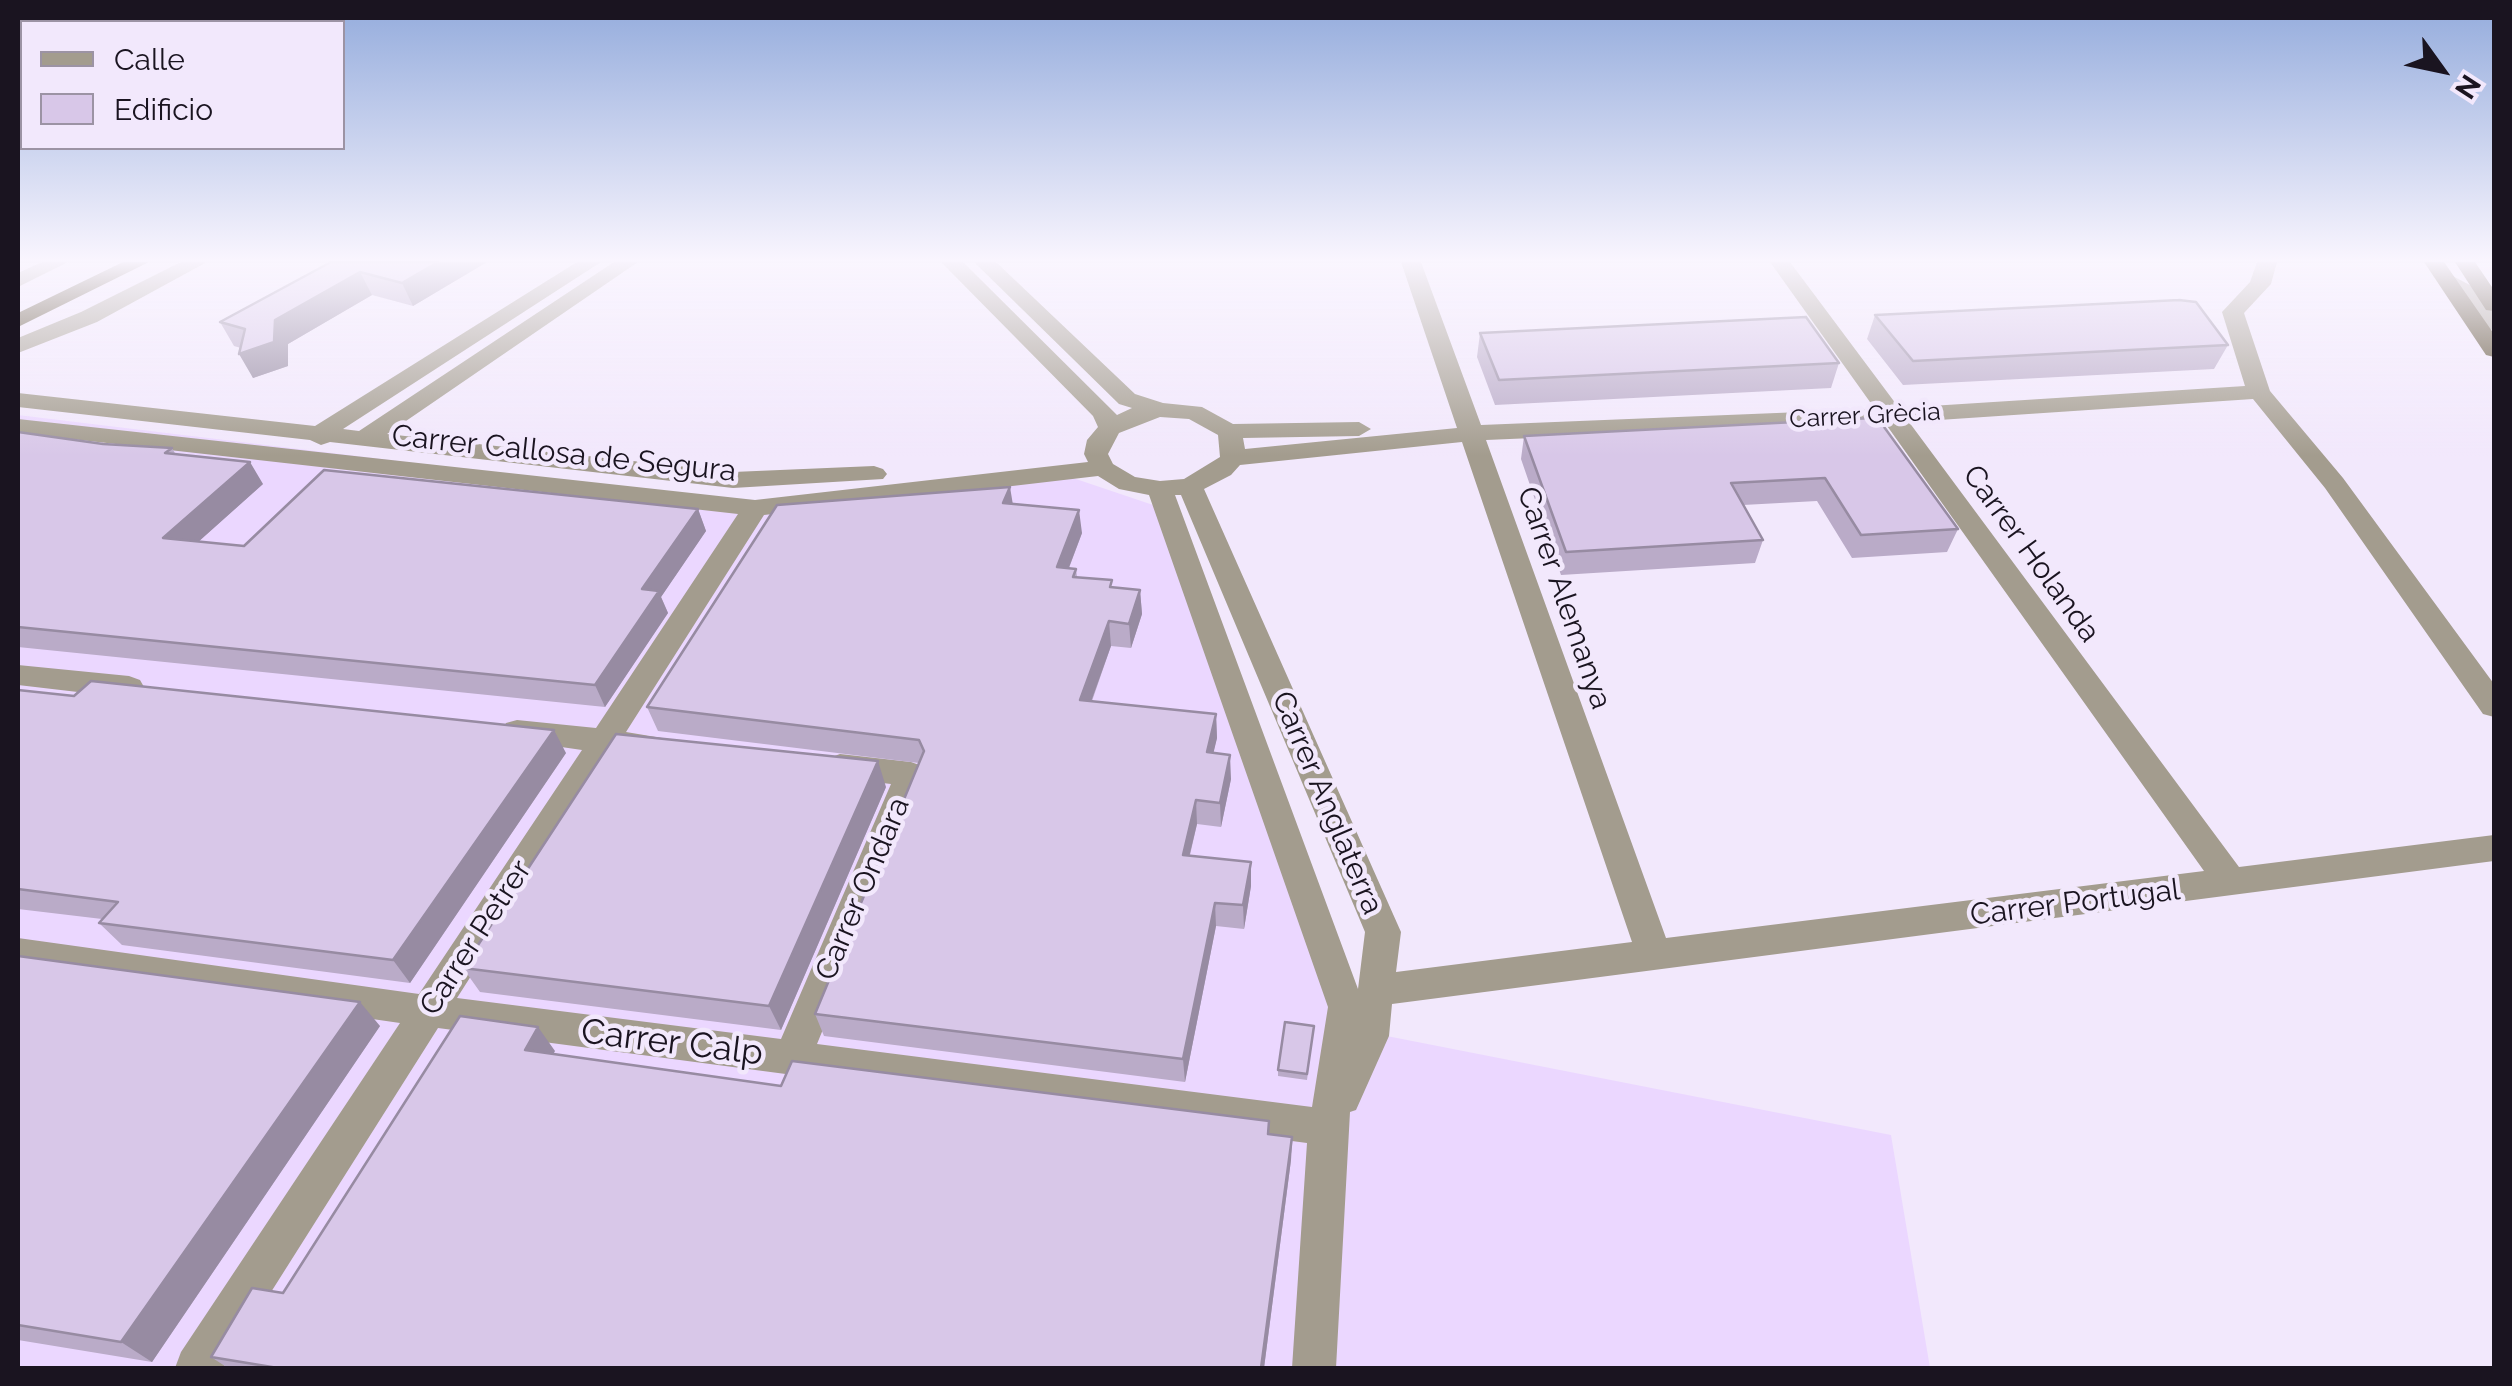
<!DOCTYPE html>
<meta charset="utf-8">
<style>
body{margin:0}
#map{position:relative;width:2512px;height:1386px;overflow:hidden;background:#f2e8fc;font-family:Raleway,sans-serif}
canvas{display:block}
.frame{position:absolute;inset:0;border:20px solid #1a1420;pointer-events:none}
.legend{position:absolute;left:20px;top:20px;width:325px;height:130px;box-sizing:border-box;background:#f2e8fc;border:2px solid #9c93a4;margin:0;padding:12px 18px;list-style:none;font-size:30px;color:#1a1420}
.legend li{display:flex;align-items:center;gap:20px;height:50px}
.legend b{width:50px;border:2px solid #9c93a4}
.north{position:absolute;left:2392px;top:20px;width:100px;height:100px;-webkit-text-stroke:8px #f2e8fc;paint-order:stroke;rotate:123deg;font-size:28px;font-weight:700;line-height:40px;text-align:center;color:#1a1420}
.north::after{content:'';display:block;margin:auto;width:35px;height:45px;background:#1a1420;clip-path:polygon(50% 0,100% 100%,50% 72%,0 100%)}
</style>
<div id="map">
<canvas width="2512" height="1386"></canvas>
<div class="frame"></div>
<ul class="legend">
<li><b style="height:12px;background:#a39c8e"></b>Calle</li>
<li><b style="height:28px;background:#d8c7e8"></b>Edificio</li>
</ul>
<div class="north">N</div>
</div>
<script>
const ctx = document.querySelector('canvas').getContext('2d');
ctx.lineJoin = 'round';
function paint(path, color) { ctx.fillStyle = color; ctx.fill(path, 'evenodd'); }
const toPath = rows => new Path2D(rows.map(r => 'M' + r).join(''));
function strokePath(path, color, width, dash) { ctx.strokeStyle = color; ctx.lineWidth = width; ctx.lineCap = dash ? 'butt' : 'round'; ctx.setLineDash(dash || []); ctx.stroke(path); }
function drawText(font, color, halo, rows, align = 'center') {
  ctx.font = font + ' Raleway,sans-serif'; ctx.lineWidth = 9; ctx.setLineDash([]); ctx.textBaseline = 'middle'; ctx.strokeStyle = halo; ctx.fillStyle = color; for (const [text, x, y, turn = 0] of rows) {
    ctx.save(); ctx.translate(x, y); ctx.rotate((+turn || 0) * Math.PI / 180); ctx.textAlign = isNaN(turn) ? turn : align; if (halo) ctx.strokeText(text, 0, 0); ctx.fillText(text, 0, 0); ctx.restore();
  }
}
paint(toPath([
 [18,415,746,503,1067,476,1162,508,1346,1028,1891,1135,1930,1368,18,1368]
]), '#ebd7ff');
paint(toPath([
 [42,262,68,262,18,287,18,273,42,262],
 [181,262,207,262,97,322,18,353,18,338,81,312,181,262],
 [577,262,601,262,343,429,359,431,614,262,638,262,387,434,733,472,874,466,883,469,887,474,883,479,733,488,330,442,321,445,310,440,18,407,18,393,315,426,577,262],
 [941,262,963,262,1117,415,1132,408,1119,404,974,262,996,262,1135,394,1163,403,1202,407,1233,424,1359,422,1371,429,1359,436,1243,438,1245,449,1457,428,1401,262,1421,262,1481,425,1875,409,1770,262,1790,262,1899,408,2245,386,2222,312,2250,282,2257,262,2277,262,2271,284,2244,313,2270,391,2343,478,2494,684,2494,717,2483,714,2325,488,2253,399,1909,422,2239,867,2494,835,2494,861,1392,1004,1389,1036,1356,1110,1350,1112,1336,1368,1292,1368,1307,1143,438,1028,223,1368,175,1368,181,1352,400,1023,18,968,18,938,419,994,582,750,506,739,502,731,506,723,517,720,596,728,738,514,18,433,18,419,755,500,1088,462,1084,454,1087,440,1098,427,1093,416,941,262],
 [1160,417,1189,419,1218,435,1220,457,1184,479,1160,481,1135,477,1113,464,1108,454,1119,433,1160,417],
 [1885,423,2204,871,1666,938,1486,440,1885,423],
 [1462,442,1632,942,1396,972,1401,932,1204,489,1231,475,1240,465,1462,442],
 [1098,476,1119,489,1149,495,1328,1007,1312,1107,817,1044,927,774,922,766,911,762,840,754,829,758,824,766,829,774,840,778,891,784,781,1039,457,998,613,753,651,757,662,754,667,746,662,738,626,732,764,515,1098,476],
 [1175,495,1181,495,1365,932,1358,989,1175,495],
 [2445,272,2487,294,2494,307,2494,330,2486,329,2471,303,2438,282,2438,274,2445,272],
 [18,665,129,676,140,680,144,687,140,694,129,698,18,685,18,665]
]), '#a39c8e');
paint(toPath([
 [123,262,149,262,18,327,18,313,123,262],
 [2424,262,2444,262,2494,334,2494,357,2486,355,2424,262],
 [2455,262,2475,262,2494,290,2494,311,2486,310,2455,262]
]), '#514326');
paint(toPath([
 [331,262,487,262,413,306,372,295,288,344,288,366,253,378,241,348,234,346,220,322],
 [1875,315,2228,345,2214,369,1903,385,1867,339],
 [1480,333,1839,363,1831,388,1495,405,1477,357],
 [1873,418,1958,529,1947,552,1852,558,1817,501,1743,505,1763,540,1755,563,1561,575,1521,459,1524,436],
 [18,432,103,444,172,448,176,455,263,484,199,541,244,546,698,509,706,531,661,597,668,613,605,707,18,647],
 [1013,504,1082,533,1069,568,1076,569,1077,577,1112,588,1140,590,1142,614,1131,648,1111,646,1092,701,1216,714,1217,738,1213,753,1231,779,1221,827,1197,824,1190,855,1251,886,1244,929,1216,926,1185,1082,824,1036,815,1014,919,763,658,731,647,707],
 [18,690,566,753,410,983,122,945,99,923,102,919,18,909],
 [886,787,781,1030,480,992,463,968],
 [18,956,380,1026,152,1362,18,1340],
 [1314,1026,1307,1080,1278,1076,1278,1070],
 [555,1051,553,1054,781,1086,1292,1137,1291,1160,1264,1368,228,1368,211,1357]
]), '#baabc8');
paint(toPath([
 [438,262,487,262,413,306,402,283],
 [360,272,372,295,288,344,288,366,253,378,239,354,275,320],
 [250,462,263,484,178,560,163,538],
 [1010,487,1014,511,1003,503],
 [698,509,706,531,661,597,668,613,605,707,595,685,642,589],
 [1079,510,1082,533,1060,591,1057,567],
 [1140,590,1142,614,1131,648,1129,624],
 [1109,621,1111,646,1083,724,1080,700],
 [1216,714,1217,738,1208,776,1207,752],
 [554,730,566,753,410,983,393,960],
 [1230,755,1231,779,1221,827,1220,803],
 [878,761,886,787,781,1030,769,1006],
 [1196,800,1197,824,1184,878,1183,855],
 [1251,862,1251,886,1244,929,1243,905],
 [1215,903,1216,926,1185,1082,1183,1059],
 [360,1002,380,1026,152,1362,121,1342],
 [538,1027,555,1051,542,1074,525,1050],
 [1292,1137,1291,1160,1264,1368,1261,1368]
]), '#978ba2');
const building = toPath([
 [331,262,438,262,402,283,360,272,275,320,274,342,239,354,245,329,220,322,331,262],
 [2179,300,2196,302,2228,345,1913,361,1875,315,2179,300],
 [1806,317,1839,363,1499,380,1480,333,1806,317],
 [1873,418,1879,420,1958,529,1861,535,1825,478,1731,483,1763,540,1566,552,1524,436,1873,418],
 [18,432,103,444,172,448,165,453,250,462,163,538,244,546,324,470,698,509,642,589,659,591,595,685,18,627,18,432],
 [1010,487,1003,503,1079,510,1057,567,1076,569,1073,577,1112,580,1110,587,1140,590,1129,624,1109,621,1080,700,1216,714,1207,752,1230,755,1220,803,1196,800,1183,855,1251,862,1243,905,1215,903,1183,1059,815,1014,924,751,919,740,647,707,777,505,1010,487],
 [91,681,554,730,393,960,99,923,118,902,18,889,18,690,74,696,91,681],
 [616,734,878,761,769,1006,463,968,616,734],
 [18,956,360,1002,121,1342,18,1325,18,956],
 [460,1016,538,1027,525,1050,781,1086,792,1061,1269,1121,1268,1134,1292,1137,1261,1368,278,1368,211,1357,252,1288,283,1293,460,1016],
 [1285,1022,1314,1026,1307,1074,1278,1070,1285,1022]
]);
paint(building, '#d8c7e8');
strokePath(building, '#978ba2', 2.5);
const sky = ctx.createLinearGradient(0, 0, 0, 456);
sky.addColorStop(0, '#93abdc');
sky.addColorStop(0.57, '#f9f5fe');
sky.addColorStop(1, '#f9f5fe00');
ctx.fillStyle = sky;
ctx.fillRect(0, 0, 2512, 456);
drawText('25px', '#1a1420', '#f2e8fc', [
 ["Carrer Grècia",1865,416,-3]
]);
drawText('30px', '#1a1420', '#f2e8fc', [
 ["Carrer Callosa de Segura",564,454,6],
 ["Carrer Holanda",2031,554,54],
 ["Carrer Alemanya",1564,598,71],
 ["Carrer Anglaterra",1327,803,67],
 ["Carrer Ondara",863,889,-67],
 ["Carrer Portugal",2075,903,-7],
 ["Carrer Petrer",476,938,-57]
]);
drawText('35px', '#1a1420', '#f2e8fc', [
 ["Carrer Calp",672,1043,7]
]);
</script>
